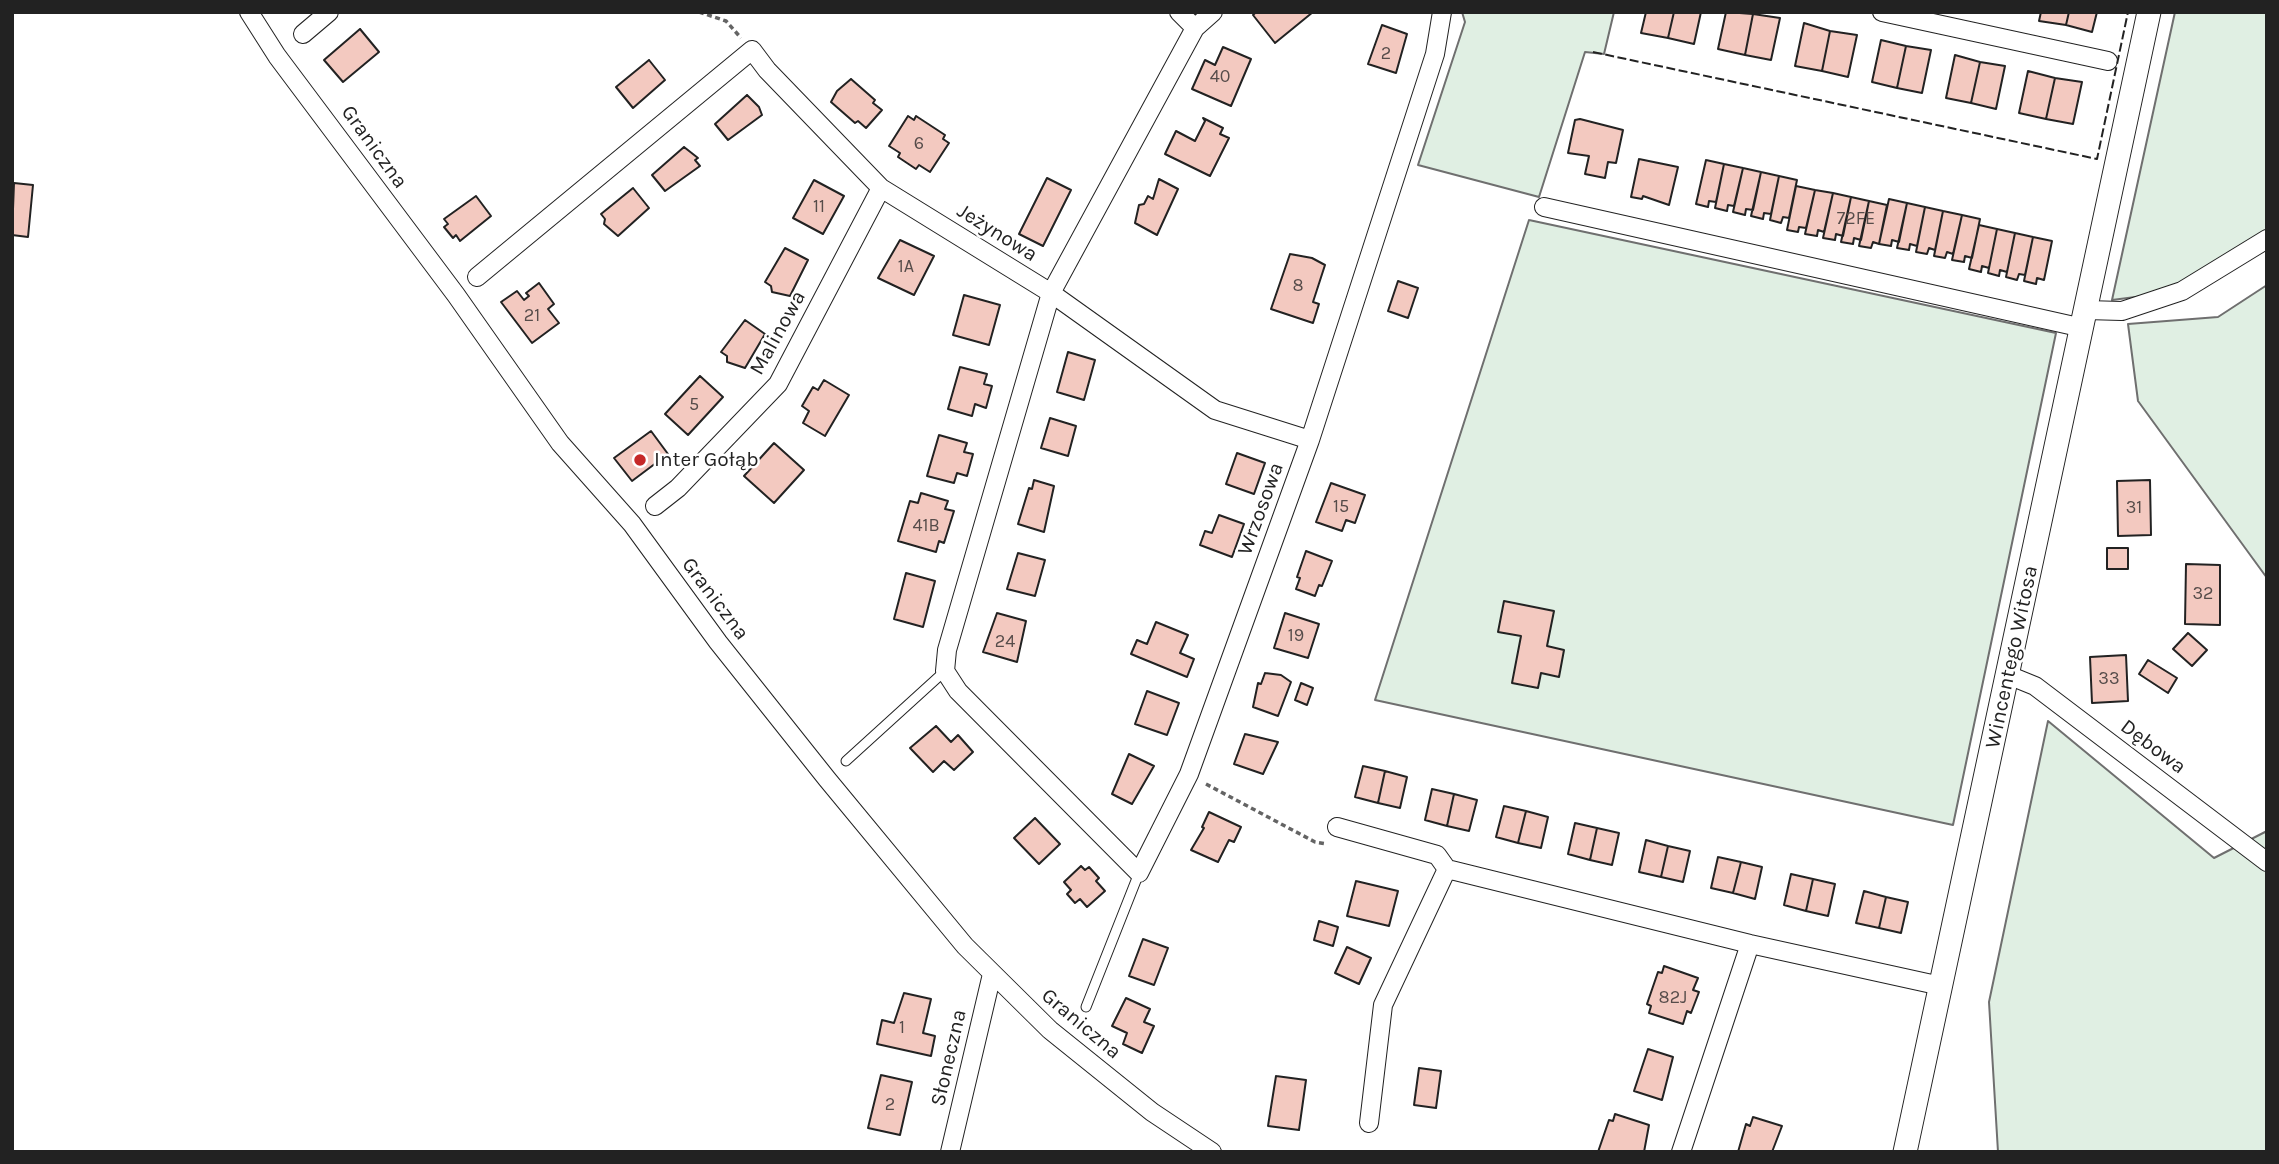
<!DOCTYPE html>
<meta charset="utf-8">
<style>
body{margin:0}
#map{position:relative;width:2279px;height:1164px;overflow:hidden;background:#fff;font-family:Karla,sans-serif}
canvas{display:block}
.frame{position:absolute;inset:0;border:14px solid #222;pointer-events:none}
</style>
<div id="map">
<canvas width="2279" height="1164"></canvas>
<div class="frame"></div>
</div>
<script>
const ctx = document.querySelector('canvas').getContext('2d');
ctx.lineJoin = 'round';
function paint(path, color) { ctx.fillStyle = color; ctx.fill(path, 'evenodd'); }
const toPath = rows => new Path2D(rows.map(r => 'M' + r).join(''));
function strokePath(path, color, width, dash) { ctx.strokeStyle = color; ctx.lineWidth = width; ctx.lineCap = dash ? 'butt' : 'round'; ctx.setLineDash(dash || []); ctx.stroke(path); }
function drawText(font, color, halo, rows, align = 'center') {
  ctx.font = font + ' Karla,sans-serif'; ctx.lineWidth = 5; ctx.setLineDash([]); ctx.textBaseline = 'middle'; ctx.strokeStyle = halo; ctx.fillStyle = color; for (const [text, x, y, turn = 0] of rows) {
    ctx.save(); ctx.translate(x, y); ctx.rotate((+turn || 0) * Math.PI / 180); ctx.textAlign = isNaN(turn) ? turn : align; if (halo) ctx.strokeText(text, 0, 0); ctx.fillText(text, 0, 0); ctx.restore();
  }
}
const green = toPath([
 [1462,12,1614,12,1604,54,1585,52,1539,197,1418,165,1465,22,1462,12],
 [2175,12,2267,12,2267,241,2182,291,2112,300,2175,12],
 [1529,220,2056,333,1953,825,1375,700,1529,220],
 [2267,285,2267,578,2138,401,2128,324,2218,317,2267,285],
 [2048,721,2214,858,2267,831,2267,1152,1998,1152,1989,1002,2048,721]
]);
paint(green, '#e0efe3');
strokePath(green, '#6f6f6f', 2);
const building = toPath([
 [1256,12,1313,12,1275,43,1253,15,1256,12],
 [1646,12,1674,12,1668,38,1641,33,1646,12],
 [1674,12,1701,12,1694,44,1668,38,1674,12],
 [1726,12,1753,14,1745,55,1718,49,1726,12],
 [2041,12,2069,12,2066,25,2039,21,2041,12],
 [2069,12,2097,12,2092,32,2066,25,2069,12],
 [1753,14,1780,18,1771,60,1745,55,1753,14],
 [1804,23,1830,31,1822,71,1795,66,1804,23],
 [1382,25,1407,34,1396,73,1368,64,1382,25],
 [360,29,379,52,343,82,324,60,360,29],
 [1830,31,1857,35,1848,77,1822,71,1830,31],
 [1881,40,1906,46,1897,88,1872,82,1881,40],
 [1906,46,1931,50,1922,93,1897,88,1906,46],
 [1223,47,1251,59,1231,106,1192,89,1205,60,1215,65,1223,47],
 [1955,55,1980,62,1971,103,1946,98,1955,55],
 [649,60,665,80,633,108,616,87,649,60],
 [1980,62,2005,66,1996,109,1971,103,1980,62],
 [2028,71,2055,78,2046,119,2019,113,2028,71],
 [2055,78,2082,82,2073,124,2046,119,2055,78],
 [851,79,875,100,873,103,882,110,866,128,858,121,855,123,831,102,837,91,851,79],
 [747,95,759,107,762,115,728,140,715,124,747,95],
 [908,116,914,120,916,116,945,135,943,139,949,143,930,172,919,165,916,169,898,157,900,153,889,146,908,116],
 [1203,118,1223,128,1220,134,1229,138,1210,176,1165,154,1176,131,1195,141,1205,121,1203,118],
 [1580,119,1623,130,1616,163,1608,162,1605,178,1585,174,1589,156,1568,153,1575,120,1580,119],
 [684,147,698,158,695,160,700,166,665,191,652,175,684,147],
 [1639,159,1678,167,1669,205,1643,196,1642,199,1631,197,1639,159],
 [1706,160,1724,164,1716,202,1709,201,1708,207,1696,204,1706,160],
 [1724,164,1743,168,1734,206,1728,205,1727,211,1715,208,1724,164],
 [1743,168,1761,172,1753,210,1746,209,1745,215,1733,212,1743,168],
 [1761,172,1779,176,1771,214,1764,213,1763,219,1751,216,1761,172],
 [1779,176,1797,180,1789,218,1783,217,1781,223,1770,220,1779,176],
 [1047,178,1071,190,1043,246,1019,234,1047,178],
 [1159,179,1178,189,1157,235,1135,223,1139,205,1144,204,1148,196,1153,199,1159,179],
 [814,180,844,196,823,234,793,218,814,180],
 [14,183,33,185,28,237,12,235,14,183],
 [1796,186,1815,190,1806,228,1799,227,1798,232,1787,230,1796,186],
 [633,188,649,208,618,236,604,224,605,219,601,214,633,188],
 [1815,190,1833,193,1824,232,1818,230,1817,236,1805,234,1815,190],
 [1833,193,1851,197,1843,236,1836,234,1835,240,1823,238,1833,193],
 [476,196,491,216,460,241,456,235,453,238,444,227,448,224,444,219,476,196],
 [1851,197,1869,201,1861,240,1854,238,1853,244,1841,242,1851,197],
 [1889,199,1907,203,1899,242,1892,240,1891,246,1879,244,1889,199],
 [1869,201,1887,205,1879,244,1873,242,1871,248,1859,246,1869,201],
 [1907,203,1925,207,1917,246,1910,244,1909,250,1897,248,1907,203],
 [1925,207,1943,211,1935,250,1929,248,1927,254,1916,252,1925,207],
 [1943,211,1962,215,1953,254,1947,252,1945,258,1934,256,1943,211],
 [1962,215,1980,219,1972,258,1965,256,1964,262,1952,260,1962,215],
 [1979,225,1997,229,1989,268,1982,266,1981,272,1969,269,1979,225],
 [1997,229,2015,233,2007,272,2000,270,1999,276,1988,273,1997,229],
 [2015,233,2033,237,2025,275,2019,274,2017,280,2006,277,2015,233],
 [2033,237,2052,241,2044,280,2037,278,2036,284,2024,281,2033,237],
 [900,240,934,256,914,295,878,278,900,240],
 [785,248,808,260,790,296,772,292,771,286,765,282,785,248],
 [1290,254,1312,258,1325,265,1313,302,1319,304,1313,323,1271,309,1290,254],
 [1398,281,1418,288,1408,318,1388,311,1398,281],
 [539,283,554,304,548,309,559,323,532,343,501,302,517,291,524,300,529,296,526,293,539,283],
 [964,295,1000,305,989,345,953,335,964,295],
 [745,320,765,334,745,368,727,362,727,356,721,352,745,320],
 [1068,352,1095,360,1084,400,1057,392,1068,352],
 [960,367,987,374,984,384,992,386,986,408,975,404,972,416,948,409,960,367],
 [700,376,723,397,688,435,665,414,700,376],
 [824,380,849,395,825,436,803,423,809,411,802,406,813,387,818,390,824,380],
 [1050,418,1076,426,1068,456,1041,448,1050,418],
 [651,431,668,454,632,481,614,458,651,431],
 [939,435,967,443,964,452,973,454,967,476,957,473,954,483,927,476,939,435],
 [774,443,804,470,774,503,744,476,774,443],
 [1237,453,1265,463,1254,494,1226,484,1237,453],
 [1034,480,1054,486,1044,532,1018,524,1029,488,1032,489,1034,480],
 [2150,480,2151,535,2118,536,2117,481,2150,480],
 [1331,483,1365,495,1355,523,1346,520,1342,531,1316,522,1331,483],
 [921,493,948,501,945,509,954,511,944,543,939,541,936,552,898,541,910,501,918,503,921,493],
 [1219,515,1244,524,1232,557,1200,545,1205,531,1212,533,1219,515],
 [2107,548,2128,548,2128,569,2107,569,2107,548],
 [1306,551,1332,561,1322,586,1319,585,1315,596,1296,589,1300,578,1297,577,1306,551],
 [1018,553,1045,560,1035,596,1007,589,1018,553],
 [2186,564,2220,565,2220,625,2185,624,2186,564],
 [906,573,935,581,923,627,894,619,906,573],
 [1504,601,1554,611,1547,646,1564,650,1559,677,1541,673,1538,688,1512,683,1521,636,1498,632,1504,601],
 [997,613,1026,621,1017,662,983,652,997,613],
 [1285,613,1319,624,1308,658,1274,648,1285,613],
 [1156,622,1188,635,1180,653,1194,659,1187,677,1131,654,1137,640,1147,644,1156,622],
 [2188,633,2207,650,2192,666,2173,649,2188,633],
 [2126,655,2128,701,2092,703,2090,657,2126,655],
 [2148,660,2177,678,2168,693,2139,674,2148,660],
 [1265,673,1281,675,1291,682,1278,716,1253,707,1258,683,1261,684,1265,673],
 [1301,683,1313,688,1307,705,1295,700,1301,683],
 [1147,691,1179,703,1167,735,1135,724,1147,691],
 [936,726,951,742,958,735,973,752,954,770,944,761,933,772,910,748,936,726],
 [1245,734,1278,742,1263,774,1234,764,1245,734],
 [1129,754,1154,766,1132,804,1112,794,1129,754],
 [1363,766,1385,771,1378,803,1355,797,1363,766],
 [1385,771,1407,777,1400,808,1378,803,1385,771],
 [1432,789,1454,794,1447,826,1425,820,1432,789],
 [1454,794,1477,800,1469,831,1447,826,1454,794],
 [1504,806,1526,811,1518,843,1496,837,1504,806],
 [1526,811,1548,817,1541,848,1518,843,1526,811],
 [1209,812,1241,827,1234,842,1229,840,1218,862,1191,850,1204,828,1202,827,1209,812],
 [1035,818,1060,844,1039,864,1014,838,1035,818],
 [1575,823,1597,828,1590,860,1568,854,1575,823],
 [1597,828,1619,833,1612,865,1590,860,1597,828],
 [1646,840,1668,846,1661,877,1639,872,1646,840],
 [1668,846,1690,851,1683,882,1661,877,1668,846],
 [1718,857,1741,862,1733,893,1711,888,1718,857],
 [1741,862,1762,867,1755,899,1733,893,1741,862],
 [1081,866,1085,870,1089,867,1099,878,1096,881,1105,891,1087,907,1080,899,1075,903,1067,894,1071,890,1064,882,1081,866],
 [1791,874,1813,879,1806,911,1784,905,1791,874],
 [1813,879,1835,884,1828,916,1806,911,1813,879],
 [1356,881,1398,891,1389,926,1347,916,1356,881],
 [1864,891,1886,897,1879,928,1856,923,1864,891],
 [1886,897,1908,902,1901,933,1879,928,1886,897],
 [1319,921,1338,927,1333,946,1314,940,1319,921],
 [1143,939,1168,948,1154,985,1129,976,1143,939],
 [1347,947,1371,958,1359,984,1335,973,1347,947],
 [1664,966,1698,978,1693,990,1699,992,1691,1013,1687,1011,1683,1024,1649,1013,1651,1006,1647,1004,1658,972,1662,973,1664,966],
 [904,993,931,999,923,1033,935,1036,931,1056,877,1044,882,1020,894,1023,904,993],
 [1126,998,1150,1009,1144,1022,1154,1026,1142,1053,1123,1044,1127,1033,1112,1026,1126,998],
 [1648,1049,1673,1057,1662,1100,1634,1091,1648,1049],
 [1419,1068,1441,1071,1436,1108,1414,1105,1419,1068],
 [881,1075,912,1082,900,1135,868,1128,881,1075],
 [1276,1076,1306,1080,1299,1130,1268,1126,1276,1076],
 [1615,1114,1649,1125,1644,1152,1598,1152,1609,1120,1613,1121,1615,1114],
 [1753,1117,1782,1126,1772,1152,1738,1152,1746,1124,1750,1126,1753,1117]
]);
paint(building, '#f3c9c0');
strokePath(building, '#222', 2);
const service = toPath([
 [846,761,945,671],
 [1086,1007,1139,873]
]);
const minor = toPath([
 [249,12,277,56,456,295,560,443,632,524,718,642,827,779,965,946,1050,1030,1152,1112,1212,1152],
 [1179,12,1195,28],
 [1213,12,1195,28,1051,293,947,650,945,671,958,691,1139,873,1189,774,1310,440,1435,54,1442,12],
 [1882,12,2108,61],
 [303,34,329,12],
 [1544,207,2083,328],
 [477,277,752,50,767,70,881,188,1051,293,1215,410,1310,440],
 [2086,310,2122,311,2182,291,2267,239],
 [655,506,678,488,778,384,881,188],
 [2008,675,2035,686,2267,862],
 [1337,827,1437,855,1447,869,1750,944,1941,986],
 [1369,1123,1383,1005,1447,869],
 [950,1152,992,974],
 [1681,1152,1750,944]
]);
const tertiary = toPath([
 [1905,1152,2149,12]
]);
strokePath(service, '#222', 11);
strokePath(minor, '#222', 20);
strokePath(tertiary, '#222', 25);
strokePath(toPath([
 [699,12,726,21,741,38],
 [1206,784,1315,842,1327,844]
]), '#646464', 3.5, [5, 3.5]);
strokePath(service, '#fff', 9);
strokePath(minor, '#fff', 18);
strokePath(tertiary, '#fff', 23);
strokePath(toPath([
 [1593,52,2097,159,2128,12]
]), '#222', 2, [9, 3.5]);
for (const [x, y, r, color] of [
 [640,460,7,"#c62828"]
]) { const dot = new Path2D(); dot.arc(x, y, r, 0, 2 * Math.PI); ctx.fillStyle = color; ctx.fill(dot); strokePath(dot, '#fff', 2.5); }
drawText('18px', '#564c4a', null, [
 ["2",1386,54],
 ["40",1220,77],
 ["6",919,144],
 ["11",819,207],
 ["72FE",1856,219],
 ["1A",906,267],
 ["8",1298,286],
 ["21",532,316],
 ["5",694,405],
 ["15",1341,507],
 ["31",2134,508],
 ["41B",926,526],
 ["32",2203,594],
 ["19",1296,636],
 ["24",1005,642],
 ["33",2109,679],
 ["82J",1673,998],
 ["1",902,1028],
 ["2",890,1105]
]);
drawText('21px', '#222', '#fff', [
 ["Graniczna",374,147,54],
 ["Jeżynowa",997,233,32],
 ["Malinowa",778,333,-61],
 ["Wrzosowa",1261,509,-70],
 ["Graniczna",715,599,53],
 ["Wincentego Witosa",2012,657,-78],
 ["Dębowa",2153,747,37],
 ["Graniczna",1081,1024,40],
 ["Słoneczna",949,1058,-77]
]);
drawText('21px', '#222', '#fff', [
 ["Inter Gołąb",654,460]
], 'left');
</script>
